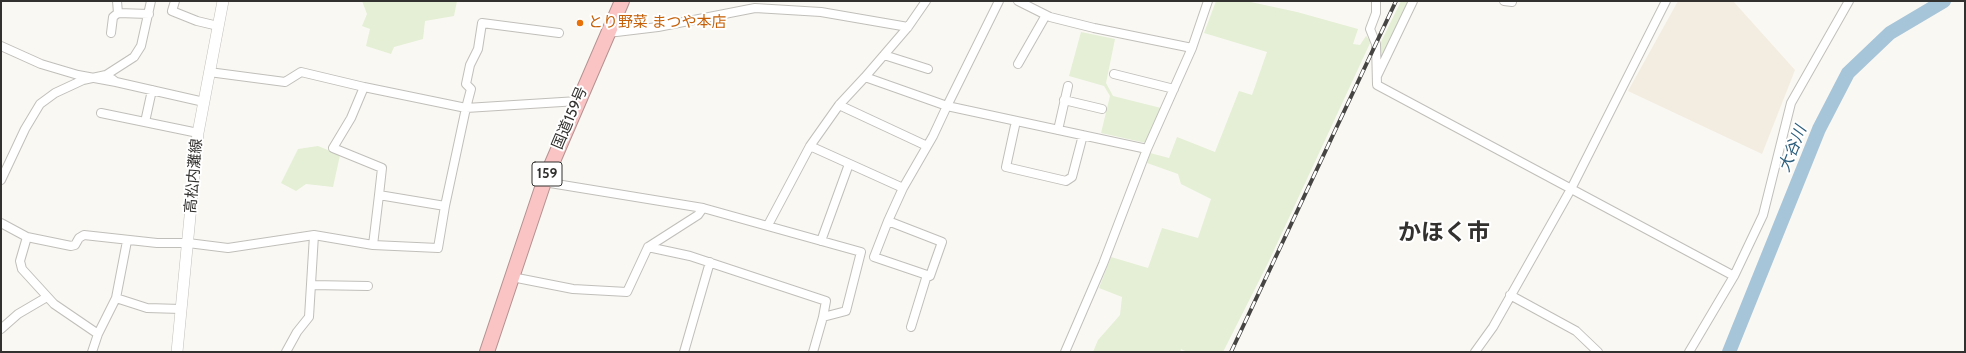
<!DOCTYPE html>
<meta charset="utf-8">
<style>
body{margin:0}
#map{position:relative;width:1966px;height:353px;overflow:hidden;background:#faf8f3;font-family:Cabin,sans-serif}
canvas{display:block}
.frame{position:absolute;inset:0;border:2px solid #32312f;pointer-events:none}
</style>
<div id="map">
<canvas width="1966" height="353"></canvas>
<div class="frame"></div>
</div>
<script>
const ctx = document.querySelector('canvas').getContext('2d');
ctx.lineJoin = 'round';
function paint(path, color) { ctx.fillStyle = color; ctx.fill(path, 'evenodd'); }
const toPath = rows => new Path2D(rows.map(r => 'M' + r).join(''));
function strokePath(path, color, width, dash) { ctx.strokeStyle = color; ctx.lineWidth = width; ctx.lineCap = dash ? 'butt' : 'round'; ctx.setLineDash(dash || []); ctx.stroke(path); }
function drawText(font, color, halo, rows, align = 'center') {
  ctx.font = font + ' Cabin,"Noto Sans JP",sans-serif'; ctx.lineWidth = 4; ctx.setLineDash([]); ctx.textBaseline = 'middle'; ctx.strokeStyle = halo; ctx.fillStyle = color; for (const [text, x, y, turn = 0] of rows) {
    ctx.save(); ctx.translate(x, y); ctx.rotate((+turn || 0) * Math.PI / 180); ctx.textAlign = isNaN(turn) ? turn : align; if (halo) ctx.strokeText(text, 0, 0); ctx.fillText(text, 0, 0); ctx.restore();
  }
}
paint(toPath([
 [1678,1,1733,1,1795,70,1762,154,1628,91]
]), '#f3ede1');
paint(toPath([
 [362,1,457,1,454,16,425,21,423,39,394,47,391,54,366,46,370,29,362,26,367,14],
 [1216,1,1246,1,1297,12,1358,29,1353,44,1360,45,1366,36,1371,41,1268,263,1223,352,1187,352,1181,349,1180,352,1093,352,1098,340,1120,315,1122,297,1099,288,1111,257,1148,268,1162,228,1198,238,1211,199,1181,184,1178,174,1147,163,1150,153,1169,158,1177,137,1215,152,1239,91,1252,95,1267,52,1204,33],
 [1401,1,1410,1,1379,67,1379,46],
 [1081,32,1115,39,1106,83,1113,96,1161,108,1146,143,1101,133,1110,96,1104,86,1069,76],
 [318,146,340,155,333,187,306,184,296,191,281,183,298,149]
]), '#e4efd5');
strokePath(toPath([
 [1729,352,1819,129,1848,73,1890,33,1944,1]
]), '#a7c5d9', 14);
const street = toPath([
 [117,1,118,13,149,14],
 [175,1,172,11,197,21,218,26],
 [1018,1,1050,17,1094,28,1192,48,1147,149],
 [1376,1,1376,13,1370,29,1376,44,1377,85,1734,276,1763,215,1791,103,1849,1],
 [1504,1,1512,2,1512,1],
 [111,33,113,17,118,13],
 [559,33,482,23,478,49,470,65,466,84,471,89,466,108,578,101],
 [608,33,658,27,755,8,821,12,908,27],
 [1,46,41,64,78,75,116,82],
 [1192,48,1208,1],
 [884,55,928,69],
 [1018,64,1046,15],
 [209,72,285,82,301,72,364,87],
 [1114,74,1174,89],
 [1377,76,1413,1],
 [865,77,908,27,926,1],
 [112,79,116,82,204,102],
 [1064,100,1102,109],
 [839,105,927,146],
 [101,113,198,133],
 [1016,121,1006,167,1066,181,1072,177,1083,135],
 [145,122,152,90],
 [1058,130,1068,86],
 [810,146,903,188],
 [1,180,25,129,40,104,55,93,83,80,106,75,134,57,141,46,151,1],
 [379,195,382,168,333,148,351,118,364,87,466,108,445,206],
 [888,221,942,242,930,276,874,257,888,221,903,188,933,136,947,106,1147,149,1103,264,1065,352],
 [1,223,27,237,20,261,22,269,54,304,98,334,92,352],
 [768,225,810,146,839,105,865,77,947,106,999,1],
 [27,237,71,246,75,245,79,238,84,235,157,243,188,243,228,248,314,235,373,245,438,248,445,206,379,195,373,245],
 [821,241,849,164],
 [648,247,690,256,826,301,823,317,846,311,861,252,703,208],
 [512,277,573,289,627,292,648,247,698,215,703,208,544,182],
 [311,285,368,286],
 [1510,295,1576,331,1598,352],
 [116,298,127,241],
 [911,327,927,275],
 [1,329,18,314,47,297],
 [98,334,116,298,147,308,181,309],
 [286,352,297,332,309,317,314,235],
 [684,352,710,262],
 [813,352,823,317],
 [1475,352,1493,327,1571,189,1666,1],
 [1689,352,1734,276]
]);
const secondary = toPath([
 [177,352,198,133,223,1]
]);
const highway = toPath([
 [487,352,544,182,622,1]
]);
strokePath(street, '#c1bfba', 10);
strokePath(secondary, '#c1bfba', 12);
strokePath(highway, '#b49190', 16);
strokePath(street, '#fff', 8);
strokePath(secondary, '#fff', 11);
strokePath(highway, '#fac4c5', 14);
const rail = toPath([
 [1231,352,1396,1]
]);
strokePath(rail, '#464543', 4);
strokePath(rail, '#fff', 2.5, [8]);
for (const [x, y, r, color] of [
 [580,23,4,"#e8710a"]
]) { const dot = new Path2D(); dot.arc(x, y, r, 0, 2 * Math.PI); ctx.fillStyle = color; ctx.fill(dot); strokePath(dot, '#fff', 1.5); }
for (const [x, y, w] of [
 [547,174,30]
]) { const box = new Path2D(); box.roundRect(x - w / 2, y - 12, w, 24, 3); ctx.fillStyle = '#fff'; ctx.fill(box); strokePath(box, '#32312f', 1); }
drawText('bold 14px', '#32312f', null, [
 ["159",547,174]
]);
drawText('15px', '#c56008', '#fff', [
 ["とり野菜 まつや本店",588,23]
], 'left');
drawText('15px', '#32312f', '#fff', [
 ["国道159号",570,118,-67],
 ["高松内灘線",194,176,-85]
]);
drawText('italic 16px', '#2b5d7c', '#fff', [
 ["大谷川",1793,149,-68]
]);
drawText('bold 23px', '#32312f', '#fff', [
 ["かほく市",1444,233]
]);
</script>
